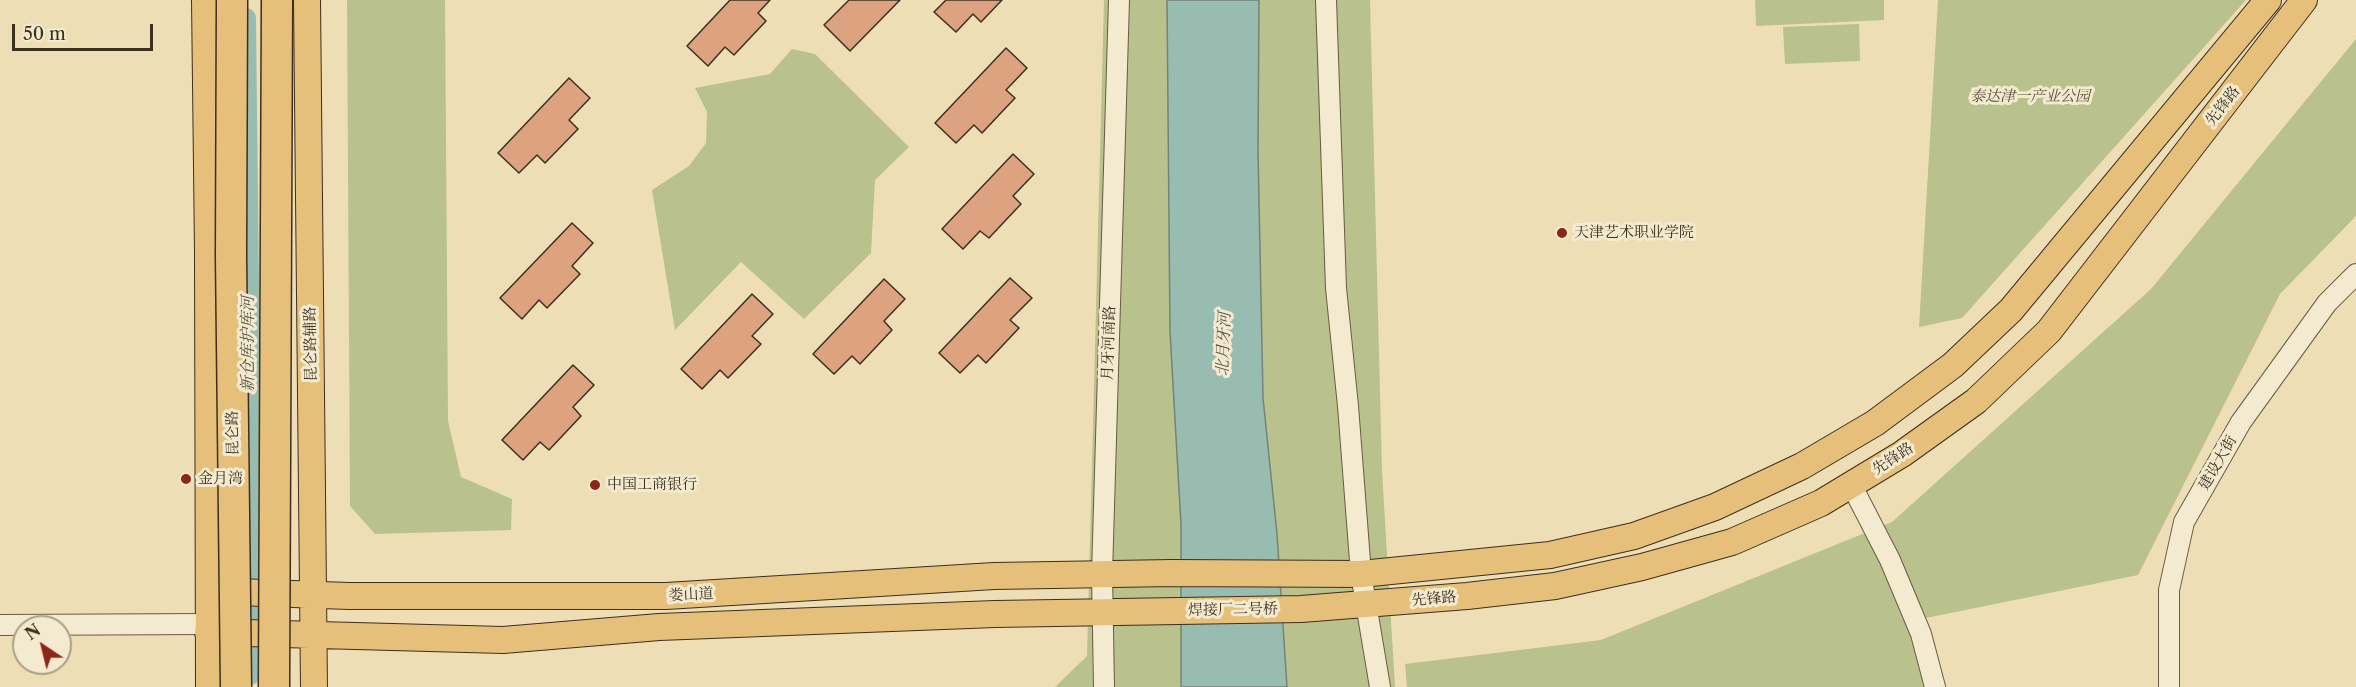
<!DOCTYPE html>
<meta charset="utf-8">
<style>
body{margin:0}
#map{position:relative;width:2356px;height:687px;overflow:hidden;background:#eddeb5;font-family:"Libre Caslon Text",serif}
canvas{display:block}
.north{position:absolute;left:12px;top:615px;width:60px;height:60px;box-sizing:border-box;background:#f3eacf;border:2px solid #aa9f89;border-radius:50%;rotate:325deg;font-size:16px;font-weight:700;line-height:24px;text-align:center;color:#3c2f20}
.north::after{content:'';display:block;margin:auto;width:21px;height:27px;background:#8f2418;clip-path:polygon(50% 0,100% 100%,50% 72%,0 100%)}
.scale{position:absolute;left:12px;top:24px;width:141px;height:27px;box-sizing:border-box;border:3px solid #3c2f20;border-top:0;padding-left:8px;font-size:18px;line-height:21px;white-space:nowrap;color:#3c2f20;-webkit-text-stroke:4px #f3eacf;paint-order:stroke}
</style>
<div id="map">
<canvas width="2356" height="687"></canvas>
<div class="north">N</div>
<div class="scale">50 m</div>
</div>
<script>
const ctx = document.querySelector('canvas').getContext('2d');
ctx.lineJoin = 'round';
function paint(path, color) { ctx.fillStyle = color; ctx.fill(path, 'evenodd'); }
const toPath = rows => new Path2D(rows.map(r => 'M' + r).join(''));
function strokePath(path, color, width, dash) { ctx.strokeStyle = color; ctx.lineWidth = width; ctx.lineCap = dash ? 'butt' : 'round'; ctx.setLineDash(dash || []); ctx.stroke(path); }
function drawText(font, color, halo, rows, align = 'center') {
  ctx.font = font + ' "Libre Caslon Text","Noto Serif SC",serif'; ctx.lineWidth = 6; ctx.setLineDash([]); ctx.textBaseline = 'middle'; ctx.strokeStyle = halo; ctx.fillStyle = color; for (const [text, x, y, turn = 0] of rows) {
    ctx.save(); ctx.translate(x, y); ctx.rotate((+turn || 0) * Math.PI / 180); ctx.textAlign = isNaN(turn) ? turn : align; if (halo) ctx.strokeText(text, 0, 0); ctx.fillText(text, 0, 0); ctx.restore();
  }
}
paint(toPath([
 [347,0,445,0,448,421,461,477,512,499,511,530,375,534,350,506],
 [1104,0,1370,0,1382,471,1395,687,1055,687,1087,656],
 [1755,0,1884,0,1884,20,1756,26],
 [1938,0,2246,0,1962,318,1919,327],
 [1859,24,1860,61,1785,64,1783,27],
 [2356,39,2356,216,2280,294,2138,575,1916,620,1928,687,1407,687,1405,664,1601,640,1892,522,2151,289],
 [792,49,815,54,909,147,875,180,871,253,804,319,741,262,675,330,652,190,689,166,706,143,707,112,695,88,770,74]
]), '#b9c18d');
const water = toPath([
 [1167,0,1259,0,1258,151,1263,398,1277,534,1287,687,1181,687,1181,525,1170,331,1167,0]
]);
paint(water, '#99bcb1');
strokePath(water, '#748477', 1.5);
strokePath(toPath([
 [246,18,252,555,250,675]
]), '#99bcb1', 20);
const building = toPath([
 [730,0,770,0,758,13,766,21,734,55,725,47,708,66,687,46,730,0],
 [849,0,900,0,850,51,824,25,849,0],
 [946,0,1002,0,981,22,973,14,956,32,934,12,946,0],
 [1006,48,1027,68,1006,90,1015,98,982,133,974,125,956,143,935,123,1006,48],
 [569,78,590,98,569,120,578,129,545,163,537,155,519,173,498,153,569,78],
 [1013,154,1034,174,1013,196,1021,204,989,238,980,231,963,249,942,229,1013,154],
 [572,223,593,243,572,266,580,274,547,308,539,300,522,319,500,298,572,223],
 [1010,278,1032,298,1010,320,1019,328,986,363,978,355,960,373,939,353,1010,278],
 [884,279,905,299,884,321,892,330,860,364,852,356,834,374,813,354,884,279],
 [752,294,773,314,752,336,761,344,728,378,720,370,702,389,681,369,752,294],
 [573,365,594,385,573,407,581,416,549,450,540,442,523,460,502,440,573,365]
]);
paint(building, '#dda381');
strokePath(building, '#3c2f20', 1.5);
const minor = toPath([
 [1326,0,1336,288,1348,406,1361,574,1380,687],
 [1855,492,1890,560,1921,634,1935,687],
 [0,625,208,624],
 [1104,687,1102,574,1119,0],
 [2169,687,2169,590,2184,522,2241,422,2327,303,2356,274]
]);
const major = toPath([
 [205,0,208,251,209,687],
 [307,0,314,687],
 [209,591,349,596,666,596,994,576,1172,573,1361,574,1550,555,1634,536,1715,507,1802,466,1875,423,1953,365,2011,310,2268,0],
 [208,632,503,640,659,627,995,614,1301,609,1467,596,1555,586,1642,567,1732,542,1821,503,1902,454,1976,401,2049,331,2304,0]
]);
strokePath(minor, '#685b45', 22);
strokePath(major, '#3c2f20', 28);
strokePath(minor, '#f3eacf', 20);
strokePath(major, '#e6bf7a', 26);
const highwayBridge = toPath([
 [232,0,231,256,236,687],
 [274,687,277,0]
]);
strokePath(highwayBridge, '#3c2f20', 33, []);
strokePath(highwayBridge, '#e6bf7a', 30);
for (const [x, y, r, color] of [
 [1562,233,6,"#8f2418"],
 [186,479,6,"#8f2418"],
 [595,485,6,"#8f2418"]
]) { const dot = new Path2D(); dot.arc(x, y, r, 0, 2 * Math.PI); ctx.fillStyle = color; ctx.fill(dot); strokePath(dot, '#f3eacf', 2); }
drawText('italic 15px', '#554c36', '#f3eacf', [
 ["泰达津一产业公园",2030,97]
]);
drawText('15px', '#3c2f20', '#f3eacf', [
 ["先锋路",2223,106,-52],
 ["月牙河南路",1109,343,-88],
 ["昆仑路辅路",311,344,-91],
 ["昆仑路",233,433,-91],
 ["先锋路",1893,459,-33],
 ["建设大街",2218,463,-60],
 ["娄山道",691,595,-3],
 ["先锋路",1434,599,-5],
 ["焊接厂二号桥",1233,610,-1]
]);
drawText('15px', '#3c2f20', '#f3eacf', [
 ["天津艺术职业学院",1574,233],
 ["金月湾",198,479],
 ["中国工商银行",607,485]
], 'left');
drawText('italic 16px', '#535244', '#f3eacf', [
 ["新仓库护库河",248,344,-90],
 ["北月牙河",1224,344,-88]
]);
</script>
